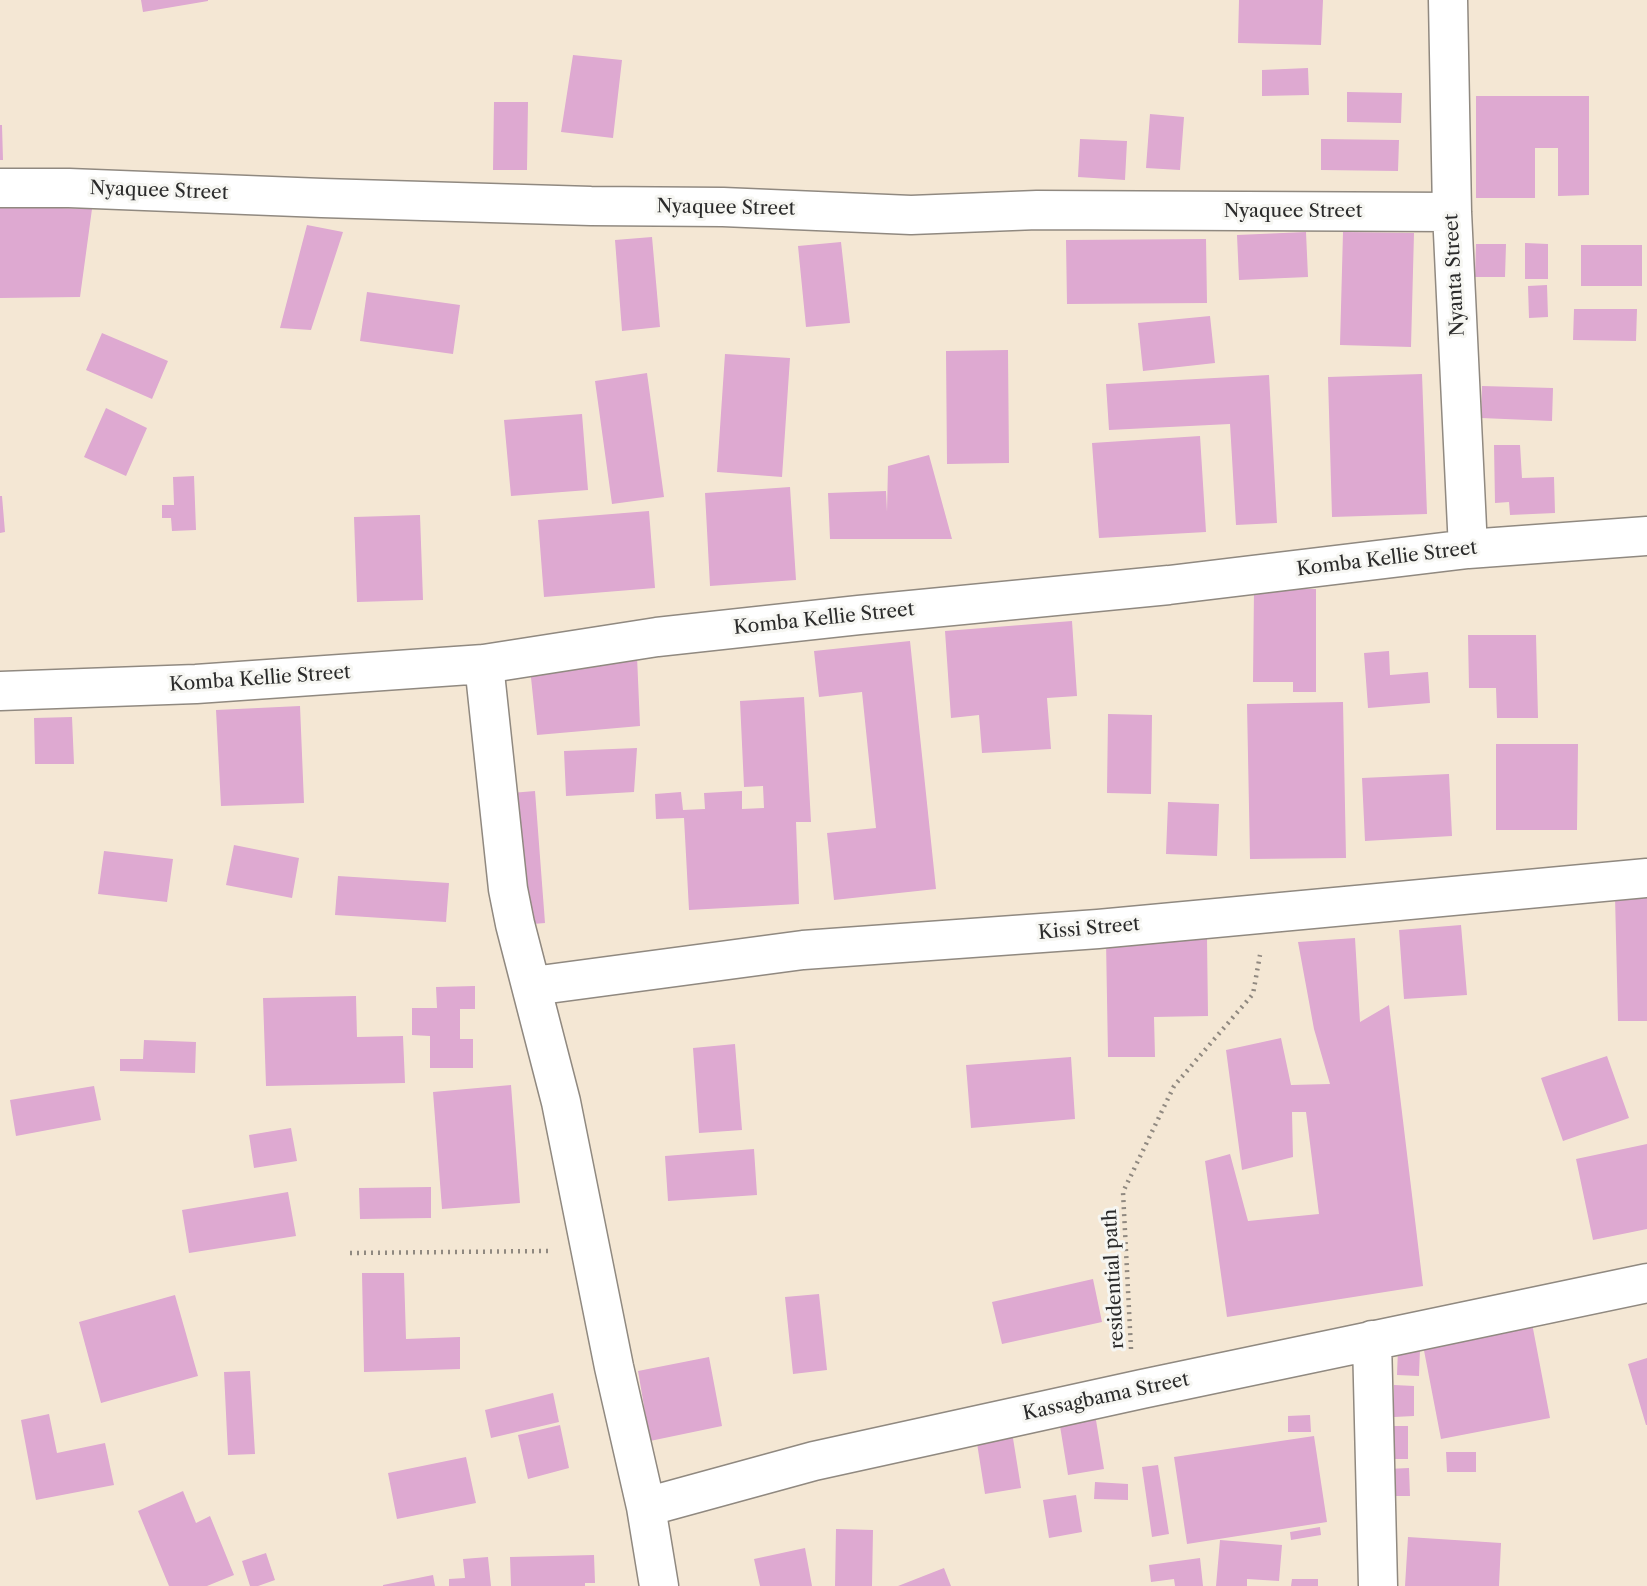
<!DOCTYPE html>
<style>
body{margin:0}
canvas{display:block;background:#f4e7d4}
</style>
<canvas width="1647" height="1586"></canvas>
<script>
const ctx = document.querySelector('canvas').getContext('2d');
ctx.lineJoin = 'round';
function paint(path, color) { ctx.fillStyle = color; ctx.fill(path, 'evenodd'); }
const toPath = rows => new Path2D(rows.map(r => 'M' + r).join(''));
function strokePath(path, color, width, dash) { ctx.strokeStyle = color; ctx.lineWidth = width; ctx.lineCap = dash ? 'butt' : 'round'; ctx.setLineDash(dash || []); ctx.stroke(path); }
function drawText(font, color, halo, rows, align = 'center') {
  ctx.font = font + ' "Libre Caslon Text",serif'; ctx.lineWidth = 6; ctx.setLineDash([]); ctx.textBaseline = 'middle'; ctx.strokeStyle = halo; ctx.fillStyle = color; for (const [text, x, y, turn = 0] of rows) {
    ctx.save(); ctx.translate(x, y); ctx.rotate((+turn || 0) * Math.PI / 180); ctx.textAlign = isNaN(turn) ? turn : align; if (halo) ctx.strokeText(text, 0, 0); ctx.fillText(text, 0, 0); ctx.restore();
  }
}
paint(toPath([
 [141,0,208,0,208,1,143,12],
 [1239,0,1323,0,1321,45,1238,43],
 [573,55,622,60,613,138,561,132],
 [1308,68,1309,95,1262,96,1262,70],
 [1347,92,1402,93,1401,123,1347,122],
 [1476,96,1589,96,1589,195,1558,196,1558,148,1535,148,1535,198,1476,198],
 [494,102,528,102,527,170,493,170],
 [1150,114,1184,117,1180,170,1146,168],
 [0,125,2,125,3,160,0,160],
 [1080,139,1127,141,1125,180,1078,177],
 [1321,139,1399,140,1398,171,1321,170],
 [0,206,92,209,80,297,0,298],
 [307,225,343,232,311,330,280,328],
 [1306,232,1308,277,1239,280,1237,235],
 [1343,232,1414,233,1411,347,1340,345],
 [652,237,660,327,622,331,615,240],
 [1206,239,1207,303,1067,304,1066,240],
 [841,242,850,323,806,327,798,246],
 [1525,243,1548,244,1548,279,1525,279],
 [1476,244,1506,244,1505,277,1475,277],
 [1581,245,1642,245,1642,286,1581,286],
 [1547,285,1548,317,1529,318,1528,286],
 [367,292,460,305,453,354,360,341],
 [1574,309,1637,309,1636,341,1573,340],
 [1210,316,1215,363,1143,371,1138,323],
 [102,333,168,361,152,399,86,370],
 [1008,350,1009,463,947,464,946,351],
 [725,354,790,358,782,477,717,472],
 [647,373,664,497,612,504,595,381],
 [1422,374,1427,514,1332,517,1328,377],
 [1269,375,1277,523,1236,525,1230,424,1109,430,1106,384],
 [1482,386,1553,388,1552,421,1481,418],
 [106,408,147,428,126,476,84,457],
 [582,414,588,490,511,496,504,420],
 [1200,436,1206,532,1099,538,1092,443],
 [1494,445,1520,445,1522,478,1554,477,1555,513,1510,515,1509,502,1495,503],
 [929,455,952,539,830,539,828,493,886,491,887,512,888,466],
 [194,476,196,530,172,531,171,518,162,518,162,505,174,505,173,477],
 [790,487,796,580,710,586,705,493],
 [0,496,2,496,5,532,0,533],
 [649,511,655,588,544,597,538,520],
 [420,515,423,600,357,602,354,517],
 [1254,589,1316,589,1316,692,1293,692,1293,682,1253,682],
 [1072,621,1077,696,1047,698,1051,749,982,753,979,715,951,718,945,631],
 [1468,635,1536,635,1538,718,1497,718,1496,688,1469,688],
 [910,641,936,889,834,900,827,833,876,828,862,692,819,697,814,651],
 [1389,651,1390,675,1428,672,1430,703,1368,708,1364,653],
 [637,656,640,726,537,735,530,668],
 [804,697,811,822,796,822,799,904,689,910,684,818,656,819,655,794,681,792,683,810,705,809,704,793,742,791,742,809,764,808,763,786,744,787,740,701],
 [1343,702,1346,858,1250,859,1247,704],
 [300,706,304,803,221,806,216,710],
 [1108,714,1152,715,1151,794,1107,793],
 [72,717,74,764,35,764,34,718],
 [1496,744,1578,744,1577,830,1496,830],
 [637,748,634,792,566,796,564,751],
 [1449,774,1452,836,1365,841,1362,778],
 [535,791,545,923,521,925,511,793],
 [1168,802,1219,804,1217,856,1166,854],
 [234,845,299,858,292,898,226,885],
 [104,851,173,859,167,902,98,894],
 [338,876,449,883,446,922,335,915],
 [1647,894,1647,1021,1618,1021,1615,896],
 [1461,925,1467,995,1404,999,1399,930],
 [1207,938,1208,1016,1154,1017,1155,1057,1108,1057,1106,940],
 [1355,938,1360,1022,1389,1005,1423,1286,1227,1317,1205,1161,1230,1154,1248,1221,1319,1214,1306,1112,1292,1112,1293,1157,1242,1170,1226,1050,1281,1038,1291,1085,1330,1084,1314,1029,1298,942],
 [475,986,475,1009,460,1009,460,1039,473,1039,473,1068,430,1068,430,1036,412,1035,412,1008,437,1008,436,987],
 [356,996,357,1037,403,1036,405,1083,266,1086,263,998],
 [144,1040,196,1042,195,1073,120,1071,120,1059,143,1059],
 [735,1044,742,1130,699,1133,693,1048],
 [1607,1056,1629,1118,1563,1141,1541,1078],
 [1071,1057,1075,1119,971,1128,966,1065],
 [511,1085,520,1203,442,1209,433,1092],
 [94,1086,101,1120,16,1136,10,1100],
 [291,1128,297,1161,254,1168,249,1135],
 [1647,1144,1647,1229,1593,1240,1576,1159],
 [754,1149,757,1195,668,1201,665,1156],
 [431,1187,431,1218,360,1219,359,1188],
 [288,1192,296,1236,189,1253,182,1210],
 [362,1273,404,1273,406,1339,460,1337,460,1369,364,1372],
 [1093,1279,1102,1322,1002,1344,992,1302],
 [819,1294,827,1370,793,1374,785,1297],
 [175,1295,198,1376,101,1403,79,1322],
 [1531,1318,1550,1418,1441,1439,1422,1340],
 [1398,1349,1420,1349,1419,1376,1397,1375],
 [709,1357,722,1426,650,1441,638,1371],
 [1647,1358,1647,1425,1646,1425,1628,1364],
 [250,1371,255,1454,228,1455,224,1372],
 [1394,1385,1414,1386,1414,1416,1394,1417],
 [553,1393,559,1422,491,1438,485,1410],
 [49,1414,57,1453,105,1443,114,1485,36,1500,21,1420],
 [1095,1414,1104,1469,1068,1475,1059,1420],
 [1310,1415,1311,1432,1288,1432,1288,1416],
 [560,1425,569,1468,528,1479,518,1435],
 [1386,1426,1408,1426,1408,1459,1386,1459],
 [1012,1432,1021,1488,985,1494,976,1437],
 [1314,1436,1327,1522,1187,1544,1174,1457],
 [1446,1452,1476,1452,1476,1472,1447,1472],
 [466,1457,476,1503,397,1519,388,1473],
 [1158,1465,1169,1534,1152,1537,1142,1467],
 [1409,1468,1410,1496,1387,1496,1387,1469],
 [1095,1482,1128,1484,1128,1500,1094,1499],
 [183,1491,196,1523,210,1516,234,1575,207,1586,169,1586,138,1511],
 [1076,1495,1082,1532,1049,1538,1043,1500],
 [1320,1527,1321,1535,1291,1540,1290,1532],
 [836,1529,873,1530,872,1586,835,1586],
 [1408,1537,1501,1543,1499,1586,1405,1586],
 [1220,1540,1282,1545,1279,1581,1247,1579,1247,1586,1216,1586],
 [805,1548,812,1586,760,1586,754,1559],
 [266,1553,275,1580,258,1586,250,1586,242,1561],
 [594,1555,595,1583,585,1583,585,1586,511,1586,510,1557],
 [488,1557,491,1586,449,1586,449,1579,465,1578,463,1559],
 [1200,1558,1203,1586,1175,1586,1174,1579,1151,1582,1149,1565],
 [944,1568,951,1586,898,1586],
 [433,1575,435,1586,383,1586,383,1585],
 [1292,1579,1318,1579,1318,1586,1291,1586]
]), '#dea9d1');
const minor = toPath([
 [1448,0,1452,212,1468,549],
 [0,188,69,188,322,198,591,206,723,207,911,215,1037,210,1452,212],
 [484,664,508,889,515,924,561,1102,614,1367,646,1507,659,1586],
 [0,691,196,684,484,664,657,637,859,615,1169,585,1468,549,1647,536],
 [533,986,803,950,1098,929,1647,878],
 [1372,1340,1378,1586],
 [646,1507,814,1461,1142,1389,1647,1283]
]);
strokePath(minor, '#908980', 41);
strokePath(toPath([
 [350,1253,548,1251],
 [1131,1349,1123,1192,1174,1086,1253,994,1260,955]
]), '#908980', 4.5, [2, 5]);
strokePath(minor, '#fff', 38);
drawText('19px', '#2b2b2b', '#f6f6f2', [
 ["Nyaquee Street",159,191,2],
 ["Nyaquee Street",726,208,1],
 ["Nyaquee Street",1293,212],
 ["Nyanta Street",1455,275,-93],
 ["Komba Kellie Street",1387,559,-7],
 ["Komba Kellie Street",824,619,-6],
 ["Komba Kellie Street",260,679,-4],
 ["Kissi Street",1089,929,-5],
 ["residential path",1114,1279,-93],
 ["Kassagbama Street",1106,1397,-12]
]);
</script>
